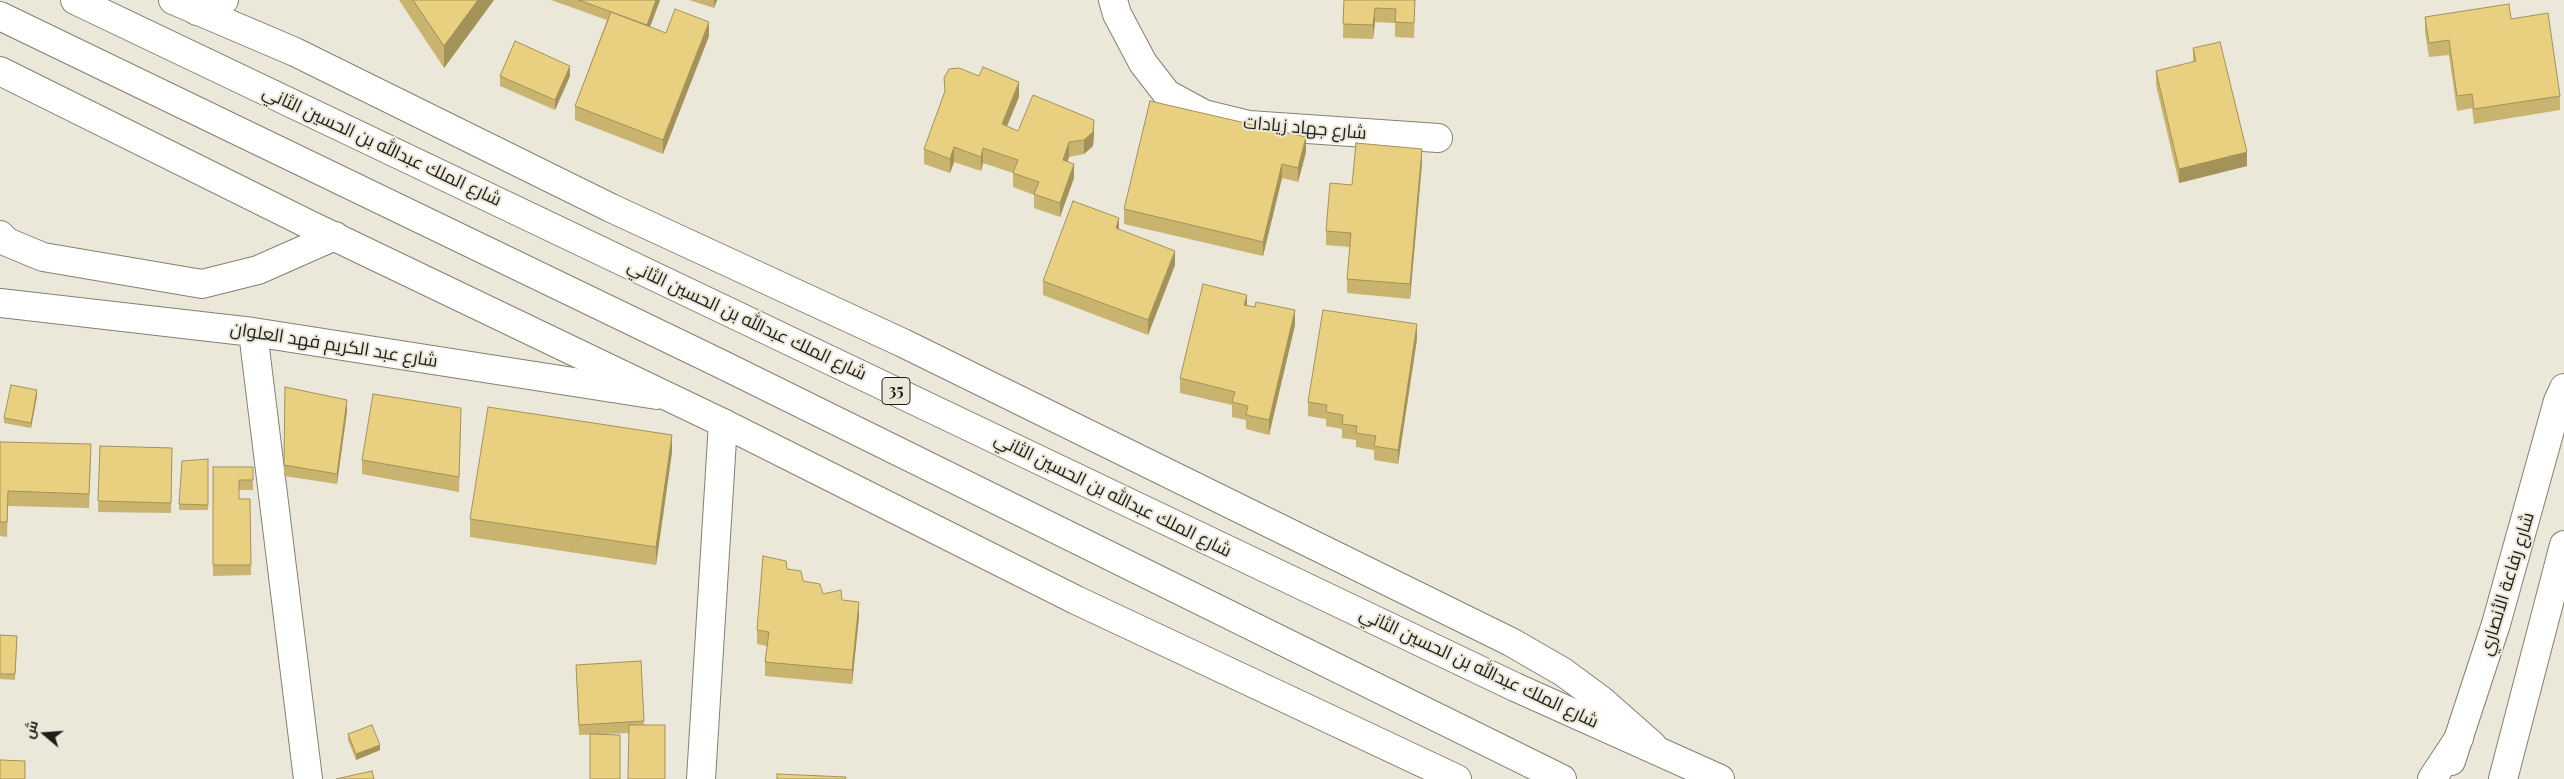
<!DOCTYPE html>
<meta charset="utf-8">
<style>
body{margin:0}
#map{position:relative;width:2564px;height:779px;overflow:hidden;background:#ebe7d9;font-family:"Playfair Display",Cairo,serif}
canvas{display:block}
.north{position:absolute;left:20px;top:709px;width:50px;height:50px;-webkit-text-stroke:4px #ebe7d9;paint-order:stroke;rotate:288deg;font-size:14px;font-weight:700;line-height:20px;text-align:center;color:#1e1d18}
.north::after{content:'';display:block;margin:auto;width:18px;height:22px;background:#1e1d18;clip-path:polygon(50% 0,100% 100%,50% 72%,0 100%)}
</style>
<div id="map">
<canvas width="2564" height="779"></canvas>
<div class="north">ش</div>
</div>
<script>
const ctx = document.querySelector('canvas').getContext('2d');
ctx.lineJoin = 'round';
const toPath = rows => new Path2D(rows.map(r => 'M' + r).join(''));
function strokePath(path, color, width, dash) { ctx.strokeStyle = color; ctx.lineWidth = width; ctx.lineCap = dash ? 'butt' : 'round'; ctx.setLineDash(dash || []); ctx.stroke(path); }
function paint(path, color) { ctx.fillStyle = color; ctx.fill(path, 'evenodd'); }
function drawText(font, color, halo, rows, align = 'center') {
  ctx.font = font + ' "Playfair Display",Cairo,serif'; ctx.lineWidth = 4; ctx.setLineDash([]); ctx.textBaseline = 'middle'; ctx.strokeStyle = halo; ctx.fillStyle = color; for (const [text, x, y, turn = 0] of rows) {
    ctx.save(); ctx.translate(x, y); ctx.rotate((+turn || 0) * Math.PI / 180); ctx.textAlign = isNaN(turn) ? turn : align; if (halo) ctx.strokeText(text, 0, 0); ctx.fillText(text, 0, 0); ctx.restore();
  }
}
const minor = toPath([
 [1113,0,1117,14,1143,63,1167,94,1204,114,1249,125,1438,138],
 [197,11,224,0],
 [0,235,7,242,43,257,202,284,258,270,335,236],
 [0,303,253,332,657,395],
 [253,332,308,779],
 [2451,761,2496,624,2558,401,2564,388],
 [701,779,723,423],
 [2503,779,2564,545]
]);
const major = toPath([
 [173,0,295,52,611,208,903,343,1511,642,1563,672,1601,700,1652,745],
 [0,71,310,225,723,423,1076,600,1457,779]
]);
const highway = toPath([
 [75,0,1515,687,1720,779],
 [0,16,721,364,1562,779],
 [2432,779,2459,738]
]);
strokePath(minor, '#848073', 30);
strokePath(major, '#848073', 30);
strokePath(highway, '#848073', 30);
strokePath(minor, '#fff', 28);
strokePath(major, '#fff', 28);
strokePath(highway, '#fff', 28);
paint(toPath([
 [399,0,494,0,444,68],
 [551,0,660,0,650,27,666,33,709,36,663,154,575,120,575,106,607,20],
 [689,0,717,0,714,8],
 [1344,0,1415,0,1414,38,1395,37,1395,23,1375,22,1373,39,1343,38],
 [2425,17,2511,19,2560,96,2560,110,2474,124,2472,108,2457,111,2449,55,2429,57,2425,32],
 [2193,48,2247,166,2179,183,2156,85,2156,71,2193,62],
 [500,76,570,76,555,110,500,86],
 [1019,97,1007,126,1018,131,1094,135,1093,146,1084,154,1069,157,1067,162,1074,178,1060,217,1034,208,1034,195,1013,187,1013,173,983,163,981,171,954,162,950,173,924,164,924,149],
 [1306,152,1298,182,1282,178,1263,256,1124,224,1124,209],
 [1422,163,1410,299,1347,293,1347,279,1350,247,1326,245,1326,231,1352,185],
 [1119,230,1175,265,1148,335,1043,295,1043,281],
 [1247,305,1295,325,1269,435,1246,429,1246,420,1232,417,1232,405,1180,393,1180,378],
 [1417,339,1398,464,1374,460,1374,450,1356,447,1356,440,1342,438,1342,429,1326,426,1326,419,1308,416,1308,402],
 [285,387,347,411,337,484,284,476],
 [37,396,31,428,4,423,4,418],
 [461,423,459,492,362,474,362,460],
 [0,442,91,459,89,508,8,506,7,537,0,536],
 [100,446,172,459,171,513,98,512],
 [672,452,656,565,470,537,470,519],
 [208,459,208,510,179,510,179,504],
 [213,467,253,467,253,490,239,490,239,499,250,499,251,575,213,576],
 [787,569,803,581,823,594,842,600,859,617,852,684,765,676,765,662,767,646,757,644,757,630],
 [0,635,17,641,15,680,0,679],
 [641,661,644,725,629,733,579,735,576,665],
 [348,734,380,750,356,760,348,740]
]), '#c8b36f');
paint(toPath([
 [478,0,494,0,444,68,444,46],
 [656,0,660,0,647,35,647,25],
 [714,0,717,0,714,8],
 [1375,8,1375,22,1373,39,1373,25],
 [709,22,709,36,663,154,663,140],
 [570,66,570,76,555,110,555,100],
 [1019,82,1019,97,1002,138,1002,124],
 [1094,120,1094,135,1093,146,1084,154,1084,140],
 [1306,137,1306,152,1298,182,1298,168],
 [1069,142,1069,157,1063,174,1063,160],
 [954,147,954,162,950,173,950,159],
 [983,148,983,163,981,171,981,157],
 [1422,149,1422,163,1410,299,1410,284],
 [2247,152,2247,166,2179,183,2179,169],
 [1074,164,1074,178,1060,217,1060,203],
 [1282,164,1282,178,1263,256,1263,242],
 [1119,218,1119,233,1116,228],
 [1175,251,1175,265,1148,335,1148,320],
 [1247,295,1247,309,1244,305],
 [1295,310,1295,325,1269,435,1269,420],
 [1417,324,1417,339,1398,464,1398,450],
 [37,390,37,396,31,428,31,423],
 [347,400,347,411,337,484,337,474],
 [672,435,672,452,656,565,656,547],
 [859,602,859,617,852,684,852,670],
 [380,745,380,750,356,760,356,754]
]), '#a3925a');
const building = toPath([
 [413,0,478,0,444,46,413,0],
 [579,0,656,0,647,25,579,0],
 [1344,0,1415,0,1414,23,1395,22,1396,9,1375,8,1373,25,1343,24,1344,0],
 [2509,4,2511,19,2548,13,2560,96,2474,109,2472,94,2457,96,2449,40,2429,43,2425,17,2509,4],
 [675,9,709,22,663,140,575,106,611,12,666,33,675,9],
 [515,41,570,66,555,100,500,76,515,41],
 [2220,42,2247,152,2179,169,2156,71,2196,61,2193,48,2220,42],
 [983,67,1019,82,1002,124,1018,131,1033,95,1094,120,1093,132,1084,140,1069,142,1063,160,1074,164,1060,203,1034,194,1039,182,1013,173,1018,160,983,148,981,157,954,147,950,159,924,149,945,91,944,78,949,69,959,68,979,76,983,67],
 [1150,101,1306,137,1298,168,1282,164,1263,242,1124,209,1150,101],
 [1356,143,1422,149,1410,284,1347,279,1351,233,1326,231,1330,183,1352,185,1356,143],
 [1073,201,1119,218,1116,228,1175,251,1148,320,1043,281,1073,201],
 [1203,284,1247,295,1244,305,1255,307,1256,302,1295,310,1269,420,1246,415,1248,406,1232,402,1235,392,1180,378,1203,284],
 [1323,310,1417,324,1398,450,1374,446,1376,436,1356,433,1357,426,1342,424,1343,415,1326,412,1327,405,1308,402,1323,310],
 [11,385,37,390,31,423,4,418,11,385],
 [285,387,347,400,337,474,284,465,285,387],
 [373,394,461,408,459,477,362,460,373,394],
 [488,407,672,435,656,547,470,519,488,407],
 [0,442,91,444,89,494,8,491,7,522,0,522,0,442],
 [100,446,172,448,171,503,98,501,100,446],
 [208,459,208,505,179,504,182,461,208,459],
 [213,467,253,467,253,480,239,480,239,499,250,499,251,565,213,565,213,467],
 [763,556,786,561,787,569,801,571,803,581,820,584,823,594,841,590,842,600,859,602,852,670,765,662,769,632,757,630,763,556],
 [0,635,17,636,15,674,0,674,0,635],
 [641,661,644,721,579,725,576,665,641,661],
 [372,725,380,745,356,754,348,734,372,725],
 [629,725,665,725,665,779,628,779,629,725],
 [590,734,620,735,620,779,590,779,590,734],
 [0,760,25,761,25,779,0,779,0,760],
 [372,771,374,779,336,779,372,771],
 [777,774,846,777,845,779,777,779,777,774]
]);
paint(building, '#e9d081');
strokePath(building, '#a3925a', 1);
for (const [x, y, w] of [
 [896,391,28]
]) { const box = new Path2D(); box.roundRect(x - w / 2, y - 13.5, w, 27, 4); ctx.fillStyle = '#ebe7d9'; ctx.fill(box); strokePath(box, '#1e1d18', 1); }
drawText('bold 16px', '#1e1d18', null, [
 ["35",896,391]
]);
drawText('18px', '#1e1d18', '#ebe7d9', [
 ["شارع جهاد زيادات",1305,128,5],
 ["شارع الملك عبدالله بن الحسين الثاني",382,146,25],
 ["شارع الملك عبدالله بن الحسين الثاني",747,320,25],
 ["شارع عبد الكريم فهد العلوان",334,345,9],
 ["شارع الملك عبدالله بن الحسين الثاني",1113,495,26],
 ["شارع رفاعة الأنصاري",2507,584,-73],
 ["شارع الملك عبدالله بن الحسين الثاني",1479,668,25]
]);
</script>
